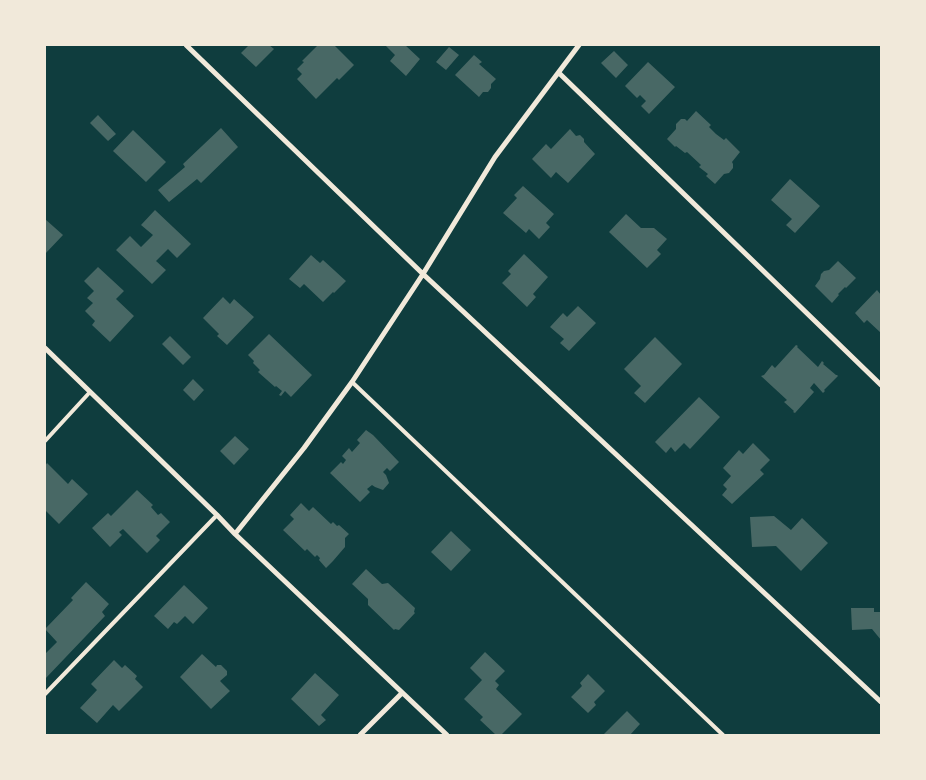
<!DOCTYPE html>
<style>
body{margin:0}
#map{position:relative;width:926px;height:780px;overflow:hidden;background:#0f3d3e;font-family:Poppins,sans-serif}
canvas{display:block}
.frame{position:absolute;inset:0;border:46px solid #f1e9da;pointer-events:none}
</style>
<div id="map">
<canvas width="926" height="780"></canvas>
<div class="frame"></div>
</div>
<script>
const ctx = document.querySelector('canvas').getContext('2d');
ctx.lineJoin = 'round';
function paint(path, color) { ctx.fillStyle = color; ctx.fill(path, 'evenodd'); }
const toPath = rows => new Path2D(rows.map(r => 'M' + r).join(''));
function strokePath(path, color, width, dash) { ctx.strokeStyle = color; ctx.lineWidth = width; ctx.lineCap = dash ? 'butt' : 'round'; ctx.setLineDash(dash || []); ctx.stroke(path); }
paint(toPath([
 [249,45,269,45,274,49,256,67,241,53],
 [318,45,334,45,354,65,339,80,337,78,316,99,297,79,302,74,297,69,304,62,302,61],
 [385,45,405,45,420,59,406,76,390,61,395,55],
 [449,47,459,55,446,70,436,62],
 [614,51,628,65,616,78,601,63],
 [474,55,482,62,479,64,496,79,491,84,491,88,488,92,483,92,479,97,455,75],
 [648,62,675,87,649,114,641,106,646,101,640,95,637,98,625,86],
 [696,111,711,125,709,127,716,134,724,140,726,138,740,152,732,162,733,164,733,168,729,173,724,174,715,184,706,176,708,174,699,167,701,165,687,152,685,153,676,146,675,147,667,139,676,129,676,124,681,119,685,119,687,121],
 [98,115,116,134,108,141,90,123],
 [221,128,238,147,201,183,197,179,169,202,158,190,185,167,183,164],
 [570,129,576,136,580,135,584,139,584,142,595,154,568,183,556,172,551,178,532,159,546,144,551,149],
 [133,130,166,162,146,182,113,151],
 [790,179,820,206,795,233,786,225,792,219,771,200],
 [523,186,554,214,546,223,550,227,539,239,529,229,526,233,503,213,517,198,514,195],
 [155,210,191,244,177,258,168,249,156,261,166,270,152,284,116,250,130,236,141,247,153,235,141,225],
 [626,214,641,228,654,228,667,239,657,250,661,254,647,268,609,232],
 [45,219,63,235,45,254],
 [524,254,548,277,533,294,536,297,527,307,502,283,511,274,508,271],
 [311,255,320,263,323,260,346,281,334,293,333,292,323,302,304,284,300,288,289,279],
 [838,261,856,278,846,288,845,287,838,294,839,295,832,303,815,286,820,279,821,274,824,271,829,270],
 [98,267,124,291,116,299,134,316,110,342,92,325,95,321,85,311,93,303,87,298,94,291,84,281],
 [877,290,881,295,881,333,867,320,864,323,855,313],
 [223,297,230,304,234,299,254,317,227,345,217,336,219,334,203,318],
 [578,306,596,323,569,351,560,343,564,339,550,327,563,313,567,317],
 [269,334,312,375,291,397,285,391,281,396,279,395,282,391,276,386,275,387,258,372,260,370,253,363,254,361,248,355],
 [170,336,191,357,183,365,162,344],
 [655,337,682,364,645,403,634,393,641,386,624,369],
 [796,345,798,346,797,347,818,367,822,361,824,363,823,364,836,375,837,375,838,376,824,390,825,391,823,393,814,383,810,388,814,392,795,413,793,412,794,411,784,402,787,400,761,376,764,375,772,365,775,368],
 [193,379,204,390,194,401,183,390],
 [699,397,720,417,690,449,684,443,675,452,671,447,666,453,655,442],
 [366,430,373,435,399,462,390,471,387,468,383,472,386,475,389,483,383,490,375,487,372,485,367,489,370,492,360,502,330,473,341,462,343,464,346,460,342,456,349,448,352,452,360,443,357,440],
 [235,436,249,449,234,465,220,451],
 [753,443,770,460,760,470,764,474,732,504,722,495,727,489,723,485,731,476,723,468,739,450,743,454],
 [47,463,68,484,72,479,88,494,59,524,45,510,45,466],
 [137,490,153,505,151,507,158,515,161,513,170,522,156,536,160,540,147,553,123,529,119,532,122,535,110,547,92,528,108,513,111,516],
 [301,503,309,511,313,507,331,524,333,522,337,526,339,525,349,534,345,538,345,547,333,561,326,568,319,560,320,558,317,555,315,557,307,549,305,551,283,530,294,519,290,515],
 [774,516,791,530,802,518,828,543,801,571,776,546,752,547,750,517],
 [451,531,471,550,451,571,431,552],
 [366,569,382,584,388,583,415,608,414,612,415,613,399,630,395,629,394,630,368,605,368,599,352,584],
 [86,582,109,604,102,612,105,616,45,679,45,654,57,642,45,629,73,600,71,598],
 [184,585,208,608,193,624,185,616,177,624,174,622,168,629,154,616],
 [851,608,874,608,874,612,880,612,881,613,881,640,872,629,852,630],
 [485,652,505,671,495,681,499,685,496,689,522,714,501,735,496,735,480,720,483,717,464,699,482,680,470,668],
 [202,654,216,667,217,665,221,665,227,671,227,675,220,681,230,691,211,709,180,677],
 [114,660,122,668,125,665,137,676,135,679,143,687,119,711,113,705,97,723,80,708,97,690,91,684],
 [315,673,339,695,321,715,326,720,319,726,291,699],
 [588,674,605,691,594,702,596,705,588,713,571,697,582,686,580,683],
 [627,711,640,724,630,735,603,735]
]), '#486865');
strokePath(toPath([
 [352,382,723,735],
 [45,441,90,392],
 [45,694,217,515]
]), '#f1e9da', 4);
strokePath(toPath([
 [186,45,423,274,881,702],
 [559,73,881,385],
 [45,348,217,515,235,534,447,735],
 [235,534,304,448,352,382,423,274,495,157,579,45],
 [360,735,402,693]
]), '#f1e9da', 5);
</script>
